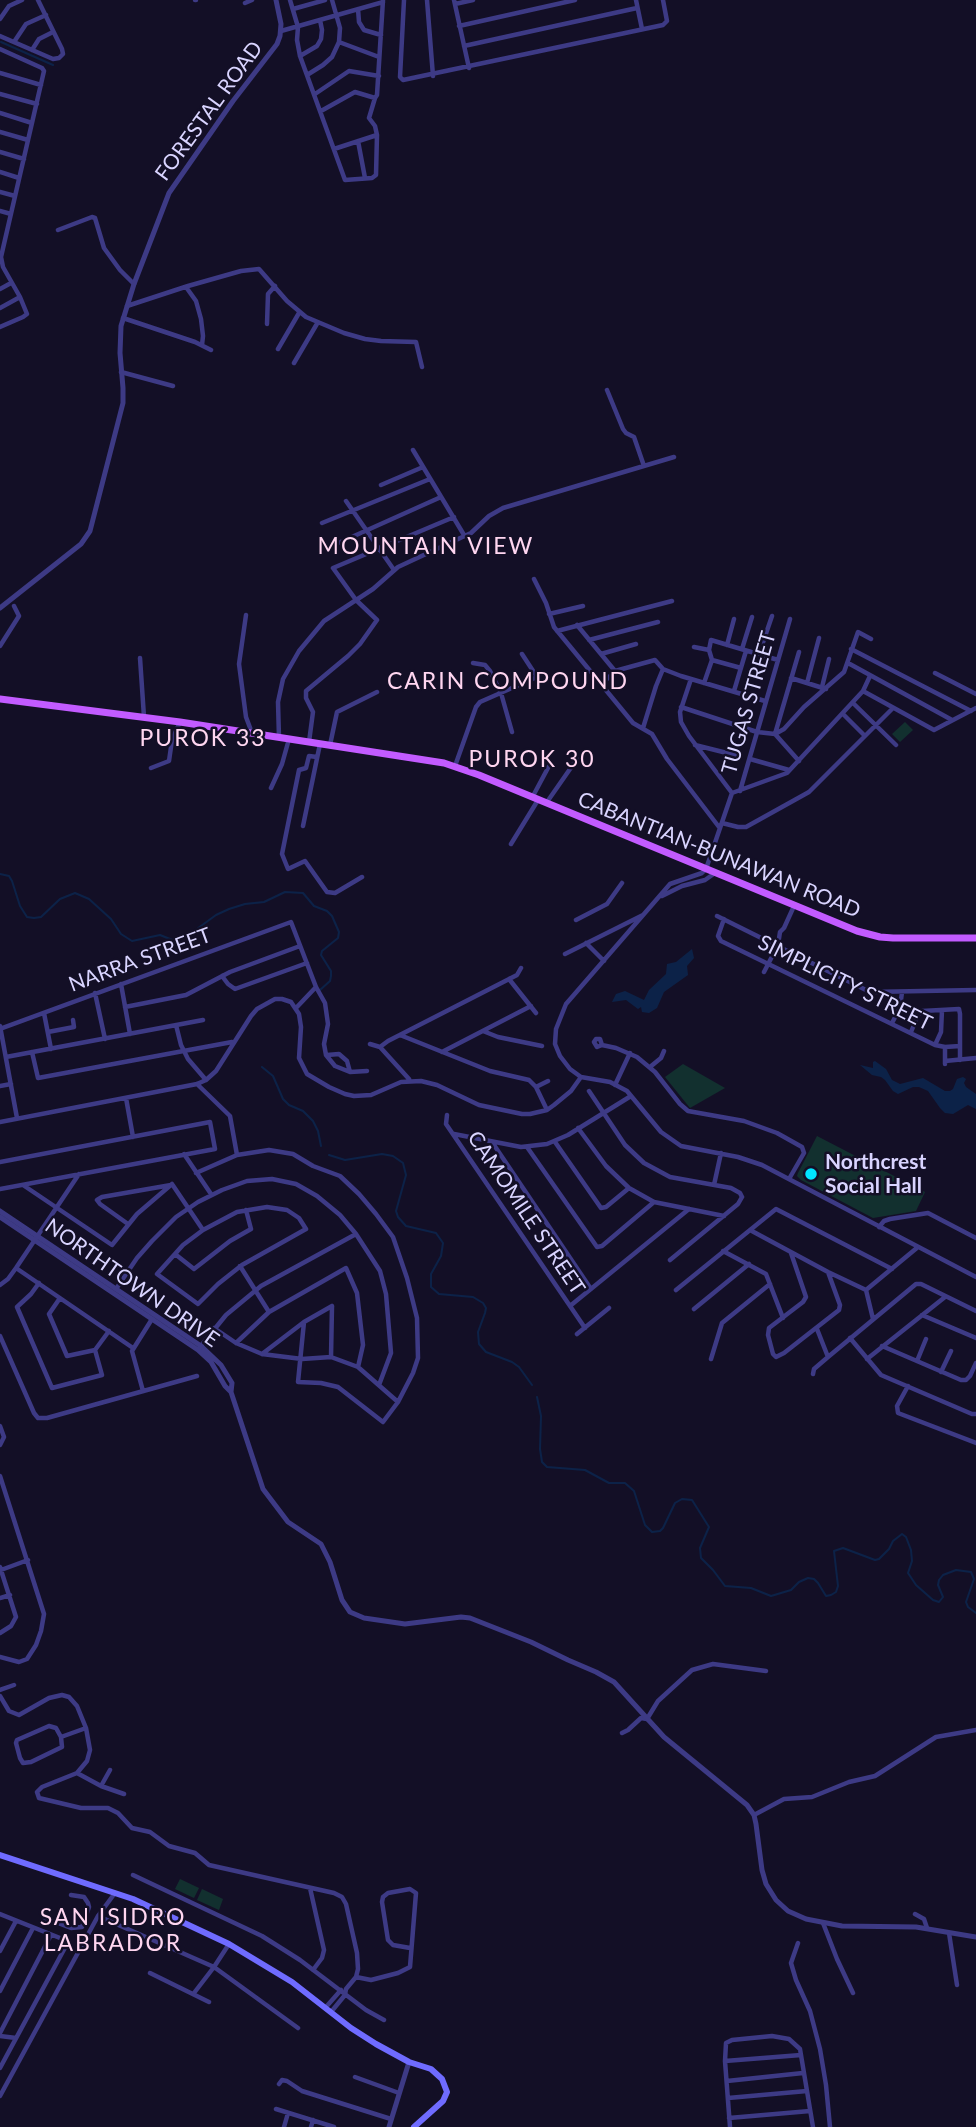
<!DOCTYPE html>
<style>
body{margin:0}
canvas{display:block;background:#130f26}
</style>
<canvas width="976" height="2127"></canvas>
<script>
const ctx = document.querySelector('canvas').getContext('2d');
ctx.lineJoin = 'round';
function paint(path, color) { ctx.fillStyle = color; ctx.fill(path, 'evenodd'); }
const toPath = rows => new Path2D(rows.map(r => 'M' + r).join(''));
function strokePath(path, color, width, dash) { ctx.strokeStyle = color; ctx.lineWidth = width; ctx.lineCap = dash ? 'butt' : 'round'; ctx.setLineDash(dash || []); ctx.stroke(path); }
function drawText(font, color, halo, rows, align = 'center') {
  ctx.font = font + ' Lato,sans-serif'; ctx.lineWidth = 5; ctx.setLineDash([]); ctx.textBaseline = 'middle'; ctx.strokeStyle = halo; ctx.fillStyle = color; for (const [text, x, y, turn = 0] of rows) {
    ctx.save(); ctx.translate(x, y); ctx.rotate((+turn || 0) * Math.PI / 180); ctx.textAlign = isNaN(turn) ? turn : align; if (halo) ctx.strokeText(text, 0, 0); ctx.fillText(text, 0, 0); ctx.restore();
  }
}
paint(toPath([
 [905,722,913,730,900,742,892,734],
 [683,1064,725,1088,690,1108,665,1077],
 [817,1136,925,1192,916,1211,873,1218,801,1180,797,1176,798,1173],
 [180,1879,199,1888,194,1898,175,1889],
 [202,1889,223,1899,219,1910,197,1900]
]), '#12302f');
paint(toPath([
 [692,949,694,958,687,966,688,975,664,992,657,1008,649,1013,642,1012,641,1007,638,1009,626,1000,612,1002,616,994,625,991,644,1000,649,990,666,974,667,964,676,962],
 [875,1061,886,1069,892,1080,900,1084,923,1078,945,1091,950,1091,953,1089,957,1079,963,1077,966,1079,964,1083,966,1087,976,1094,976,1109,968,1105,953,1114,945,1113,940,1108,928,1091,919,1087,913,1087,898,1094,893,1091,885,1080,881,1077,872,1075,860,1065,873,1068,873,1062]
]), '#0c2248');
strokePath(toPath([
 [1,42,53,65],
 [0,874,9,876,12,881,20,906,27,917,34,918,41,917,60,899,75,893,89,899,111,919,121,934,132,941,160,935,175,941,186,937,216,915,229,909,245,904,264,902,285,892,303,893,314,906,327,911,332,916,339,932,338,938,322,951,321,955,331,971,331,976,330,981,320,990],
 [262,1067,273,1076,283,1099,289,1105,303,1111,313,1121,318,1131,321,1146],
 [329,1155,345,1160,382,1154,393,1156,403,1163,406,1175,396,1211,398,1217,406,1226,436,1233,443,1243,441,1256,431,1274,431,1287,439,1294,473,1297,483,1303,486,1308,485,1313,478,1332,479,1344,486,1352,512,1362,519,1367,532,1385],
 [537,1397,541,1416,540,1449,542,1462,547,1467,585,1470,609,1483,625,1483,634,1491,645,1525,652,1532,660,1531,663,1528,675,1503,682,1499,692,1500,709,1527,700,1548,701,1558,713,1570,725,1586,751,1588,771,1596,791,1590,799,1582,808,1578,814,1579,818,1583,826,1596,831,1595,836,1592,838,1586,834,1551,843,1548,875,1560,879,1559,889,1549,893,1541,902,1534,906,1537,911,1550,912,1561,908,1573,916,1585,933,1600,939,1602,943,1597,938,1585,939,1580,943,1575,956,1570,971,1572,974,1579,966,1602,968,1607,976,1613]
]), '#0c2248', 2);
strokePath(toPath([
 [195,0,196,0],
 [290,0,298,27,297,40,300,56,345,180,372,178,376,175,377,135,375,126,369,118,375,98],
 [404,0,400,77,403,80,663,25,667,21,663,0],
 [427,0,433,76],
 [454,0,469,68],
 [636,0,642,29],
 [245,3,252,0],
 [455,4,473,0],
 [293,9,325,0],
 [358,9,359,22,364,30,381,35],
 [0,19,9,6,22,0],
 [459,26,575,0],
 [281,31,383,2],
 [0,36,53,59,59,58,63,54,62,49,38,0],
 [14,42,26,24,46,15],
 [339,42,379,57],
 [464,46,637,8],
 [0,49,42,68,44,71,1,257,3,267,20,297,27,314,23,317,0,327],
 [32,50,39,39,53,32],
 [300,56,317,46,321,39,322,30,320,20],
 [0,73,41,85],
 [307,75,323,65,332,57,339,42,340,28,332,0],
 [0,94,37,104],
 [315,94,349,71,379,76],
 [321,111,355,92,375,98,377,95,383,0],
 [0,113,32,123],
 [0,132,28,140],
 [358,141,365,178],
 [334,149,377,135],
 [0,152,24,159],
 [0,172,19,178],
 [0,192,15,196],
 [0,211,11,214],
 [58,230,92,217,95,218,104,248,120,270,134,284],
 [186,287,196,301,201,319,203,336,202,345],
 [0,289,11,283],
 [127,306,188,286,241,271,259,269,287,301,306,317,344,333,365,339,381,341,416,342,422,367],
 [0,308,20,297],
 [123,318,195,342,211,350],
 [267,324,268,294,275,286],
 [278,349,299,313],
 [294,363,318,322],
 [121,372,173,386],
 [607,390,623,429,626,433,634,437,644,466],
 [413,450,464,535],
 [381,485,423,467],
 [346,501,394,570],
 [322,523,430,479],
 [334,545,441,497],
 [534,579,546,603,554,627,633,723,652,734,667,759,719,827],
 [549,614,583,606],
 [246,615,239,664,246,717,252,733],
 [577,625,615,671],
 [557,631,672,601],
 [589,640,658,622],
 [727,645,734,619],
 [0,646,19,616,14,606],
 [694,647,709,650],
 [742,649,752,617],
 [851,649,971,711],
 [799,652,775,734,799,761],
 [601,654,636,644],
 [759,654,772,616],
 [140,658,144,717],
 [712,660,741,668],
 [473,663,485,665,490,671,501,693,512,732],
 [848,663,952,720],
 [935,673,976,694],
 [791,678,826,689],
 [691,679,680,712,681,722,689,736,732,793],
 [704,683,712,660,709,650,711,640,778,660],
 [807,683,819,638],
 [602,684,615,671,655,660,663,669,681,676,765,701],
 [822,687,829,659],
 [734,691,746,651],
 [863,691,934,730,976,708],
 [853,703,896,745],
 [681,707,757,732,775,734,784,729,804,707,844,672,858,632,871,639],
 [843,714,865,736],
 [643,728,656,686,663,669],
 [279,738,278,702,283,679,299,651,324,621,373,589,398,567,471,533,489,516,503,508,674,457],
 [309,742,313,712,306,698,306,691,348,656,360,644,377,620,356,600,333,568,454,517],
 [330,745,337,712,377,692],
 [695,745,735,755],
 [317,757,309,756,306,768,299,770,282,854,288,869,305,861,327,892,335,893,362,877],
 [750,759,789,770],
 [455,766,476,707,480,702,537,677,522,654],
 [151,768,169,761,172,740,180,722],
 [271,788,282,764,289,739],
 [740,791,790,619],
 [732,793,706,869,702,873,670,884,566,1004,556,1029,555,1044,560,1056,570,1069,581,1077,610,1082,627,1091,661,1132,681,1146,738,1157,762,1165,976,1277],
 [732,793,787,773,863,691,870,676],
 [533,796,549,766],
 [547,802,577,759],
 [722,823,738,827,746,827,809,792,893,708],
 [303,826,320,744],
 [511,844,538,800],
 [662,896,682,886,705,880,715,873],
 [717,916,870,992,976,990],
 [724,919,718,936,721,941,935,1045,945,1047,960,1046],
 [576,920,607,904,622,883],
 [586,943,604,961],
 [565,954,643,915],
 [764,972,778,945,780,932,784,928,794,906],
 [222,976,228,984,235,989,307,963],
 [509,979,536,1013],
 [121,984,130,1034],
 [95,993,105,1039],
 [125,1007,186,995,230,972,300,946],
 [296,1008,316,987],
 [44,1013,51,1049],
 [892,1023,900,1008,902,992],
 [176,1025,181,1045,188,1059,206,1080],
 [0,1026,17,1118],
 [0,1029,291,922,316,987,325,1003,328,1024,324,1044,326,1055,335,1066,350,1072,367,1071],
 [483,1031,498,1037,542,1046],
 [48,1032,74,1027,73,1020],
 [911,1032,918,1015,922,1011,959,1009,960,1014,960,1060],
 [400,1035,490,1071,529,1080,536,1087,547,1110],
 [370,1044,380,1047,409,1079],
 [602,1045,600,1039,596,1039,594,1042,597,1047,602,1045,616,1048,637,1057,655,1072,680,1104,688,1111,744,1121,777,1133,802,1147,804,1153,789,1179],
 [935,1045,941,1032,942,1010],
 [380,1047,388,1041,517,975,521,968],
 [945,1047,945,1064],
 [32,1052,38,1078,232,1042],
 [442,1052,531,1006],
 [327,1055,339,1054,347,1061,350,1072],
 [6,1057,203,1020],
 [945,1061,976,1058],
 [650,1067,661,1058,664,1051],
 [197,1084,230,1116,237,1155],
 [615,1085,630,1053],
 [0,1086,11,1084],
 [536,1087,548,1081],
 [589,1091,625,1145,644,1163,670,1177,731,1188,740,1193,742,1197],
 [126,1098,133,1137],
 [447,1115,446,1124,585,1328],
 [0,1122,197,1084,206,1080,216,1071,251,1016,257,1009,275,999,282,999,291,1002,299,1014,301,1027,299,1058,307,1074,329,1087,345,1094,354,1096,371,1095,401,1082,421,1081,437,1085,479,1105,522,1114,530,1114,547,1110,554,1105,571,1091,581,1077],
 [578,1128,606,1166,629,1188,654,1202,724,1216],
 [454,1134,521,1147,547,1144,568,1135,631,1096],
 [492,1142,591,1289],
 [555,1142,601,1208,606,1207,629,1188],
 [527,1147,597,1247,602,1246,654,1202],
 [184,1154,211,1194],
 [0,1162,210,1122,215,1149,0,1189],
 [196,1173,237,1155,269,1150,293,1154,313,1166,340,1176,359,1194,376,1214,393,1237,407,1278,417,1318,418,1358,413,1373,398,1402,383,1422,338,1387,321,1383,298,1382,304,1322],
 [172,1184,203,1230],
 [23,1185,112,1245,137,1214,172,1184],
 [714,1185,721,1153],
 [267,1207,287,1210,299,1218,306,1229,242,1265,218,1284,198,1304,157,1274,183,1245,203,1230,237,1212,267,1207],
 [128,1224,100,1204,97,1200,102,1197,171,1185],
 [879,1227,884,1221,890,1219,928,1213,976,1238],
 [750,1230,828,1272,866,1290],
 [723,1251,766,1274,783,1318],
 [791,1253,806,1297,803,1302,769,1328,768,1335,773,1354,776,1357,784,1353,839,1310,840,1305,828,1272],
 [175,1254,194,1269,230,1241,251,1229,246,1210],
 [670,1260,738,1204,742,1197],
 [240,1266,269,1312],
 [16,1268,133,1348],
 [39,1283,31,1294,17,1307,52,1388,102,1375,95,1350],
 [0,1285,8,1279,16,1268,79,1174],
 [116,1289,137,1258,152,1241,176,1217,198,1202,222,1190,247,1181,272,1179,296,1184,317,1196,340,1215,356,1234,380,1271,386,1294,391,1353,379,1385],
 [676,1290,776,1209,892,1269],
 [866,1290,918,1247],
 [866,1290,873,1319],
 [60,1298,49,1314,67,1356,95,1350,109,1331],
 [570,1306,689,1209],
 [694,1309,749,1264],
 [922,1315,976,1338],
 [214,1328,236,1343,262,1354,302,1359,331,1357,358,1367,398,1402],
 [817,1329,828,1357],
 [577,1334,609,1308],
 [0,1336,34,1413,38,1418,47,1418,197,1376],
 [850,1338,881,1375,972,1414,976,1414],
 [236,1343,269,1312,346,1268,357,1293,363,1345,358,1367],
 [882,1346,961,1380,966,1380,970,1376,976,1363],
 [200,1347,226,1315,261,1286,356,1234],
 [262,1354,304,1322,332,1306],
 [331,1357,332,1306],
 [711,1359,722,1323,770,1284],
 [867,1359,945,1297],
 [917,1361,926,1339],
 [941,1372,951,1351],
 [813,1374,814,1369,828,1357,916,1284,921,1284,976,1311],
 [908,1386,897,1406,898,1413,976,1443],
 [143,1391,132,1351,152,1319],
 [0,1426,4,1437,0,1445],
 [0,1476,44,1614,41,1631,36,1645,27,1659,19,1662,0,1657],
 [0,1567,16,1617,11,1626,0,1633],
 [1,1570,28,1560],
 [0,1598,10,1595],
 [0,1690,14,1685],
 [0,1696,9,1711,19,1715,49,1698,62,1695,69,1697,77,1706,86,1728,90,1750,87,1761,77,1773,42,1787,37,1792,39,1798,81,1808,108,1808,118,1813,132,1828,150,1832,169,1846,195,1853,209,1865,334,1893,342,1897,346,1904,357,1953,358,1969,356,1977,346,1989,345,1995,331,2012],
 [49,1726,56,1728,61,1737,62,1747,31,1762,23,1763,20,1758,16,1743,17,1740,49,1726],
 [622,1733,628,1730,641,1718,647,1719,658,1701,692,1670,713,1664,766,1671],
 [61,1737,86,1728],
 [77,1773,101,1786,124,1794],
 [101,1786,110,1770],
 [754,1815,784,1799,812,1797,849,1782,875,1776,936,1737,976,1730],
 [133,1875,262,1936,300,1960,366,2010,384,2020],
 [310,1888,324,1950,322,1958,313,1970],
 [0,1914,65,1940,67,1944,0,2068],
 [915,1914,924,1919,927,1928],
 [98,1916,214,1967,298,2028],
 [45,1918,71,1928,82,1927,89,1907,88,1903,84,1897,71,1895],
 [823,1923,837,1959,853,1993],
 [949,1933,957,1985],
 [798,1943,791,1963,796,1980,810,2011,820,2049,826,2085,830,2127],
 [0,1951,16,1921],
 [150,1973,209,2002],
 [356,1977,371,1980,398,1973,410,1967,416,1893,410,1889,388,1893,383,1897,382,1902,388,1940,393,1945,410,1948],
 [0,1991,33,1928],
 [194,1993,214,1967,229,1944],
 [326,2007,341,1990],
 [0,2033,51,1935],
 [0,2036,16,2038],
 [725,2061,801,2055],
 [355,2077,399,2093],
 [727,2081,803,2073],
 [279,2084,282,2080,287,2081,302,2091,391,2119],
 [0,2096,98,1916,115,1893],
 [728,2098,807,2091],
 [276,2109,334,2127],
 [729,2118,810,2111],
 [284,2127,288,2113],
 [311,2127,313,2120],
 [730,2127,725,2061,726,2043,732,2040,772,2036,789,2039,800,2049,813,2127]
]), '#3d3a85', 4.5);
strokePath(toPath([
 [0,608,81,544,90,531,123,403,123,388,120,353,121,326,134,284,169,193,233,101,277,44,280,36,281,24,276,0],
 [0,1211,201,1346,221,1365,232,1383,231,1392,263,1489,288,1522,321,1544,330,1562,342,1600,350,1612,364,1618,405,1624,461,1617,470,1618,531,1642,568,1660,596,1672,614,1682,664,1737,747,1805,754,1815,756,1824,762,1870,766,1884,776,1900,788,1911,806,1919,842,1926,916,1927,976,1937],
 [0,1217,198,1350,211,1362,225,1386,231,1392],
 [389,2127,409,2062]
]), '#3d3a85', 5);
strokePath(toPath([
 [0,1855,133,1899,229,1944,292,1982,351,2028,376,2044,409,2062,431,2069,442,2079,447,2092,443,2101,414,2127]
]), '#6f6bff', 6);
strokePath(toPath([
 [0,699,180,722,444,763,479,775,857,931,880,937,893,938,976,938]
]), '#c25bff', 7);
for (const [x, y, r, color] of [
 [811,1174,7,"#00e5ff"]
]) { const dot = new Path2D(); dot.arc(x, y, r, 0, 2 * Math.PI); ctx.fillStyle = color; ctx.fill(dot); strokePath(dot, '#130f26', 2.5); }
drawText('21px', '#d9d4ff', '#130f26', [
 ["FORESTAL ROAD",209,111,-54],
 ["TUGAS STREET",749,703,-74],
 ["CABANTIAN-BUNAWAN ROAD",719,855,22],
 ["NARRA STREET",140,960,-20],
 ["SIMPLICITY STREET",845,983,26],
 ["CAMOMILE STREET",526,1213,56],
 ["NORTHTOWN DRIVE",132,1283,35]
]);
drawText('bold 21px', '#d9d4ff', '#130f26', [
 ["Northcrest",825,1162],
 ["Social Hall",825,1186]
], 'left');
ctx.letterSpacing = '2px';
drawText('23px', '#ffd6f0', '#130f26', [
 ["MOUNTAIN VIEW",426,547],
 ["CARIN COMPOUND",508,682],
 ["PUROK 33",203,739],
 ["PUROK 30",532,760],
 ["SAN ISIDRO",113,1918],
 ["LABRADOR",113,1944]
]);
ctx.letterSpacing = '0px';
</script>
